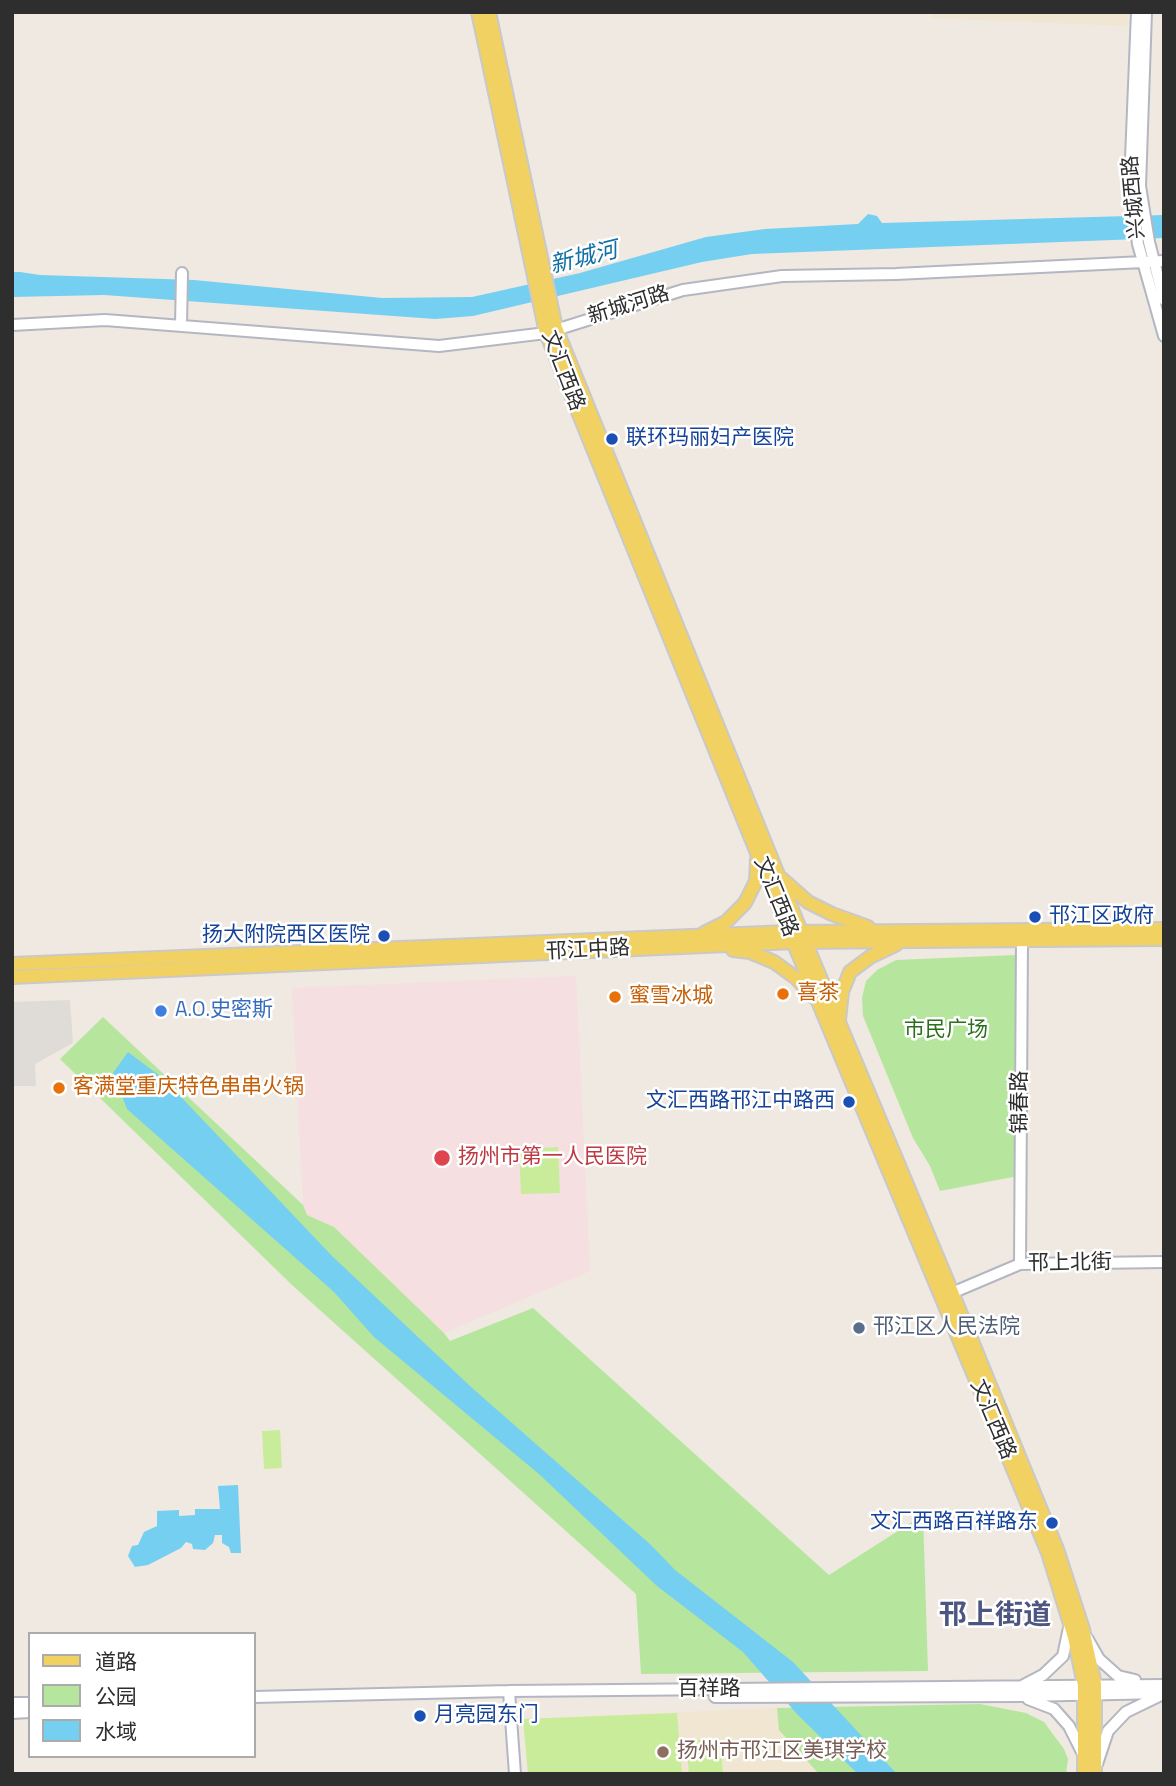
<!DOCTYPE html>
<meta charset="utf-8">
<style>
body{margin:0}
#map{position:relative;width:1176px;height:1786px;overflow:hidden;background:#efe9e1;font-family:"Titillium Web","Noto Sans SC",sans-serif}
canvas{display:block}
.frame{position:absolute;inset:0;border:14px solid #2e2e2e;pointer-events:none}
.legend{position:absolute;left:28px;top:1632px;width:228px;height:126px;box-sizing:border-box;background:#fff;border:2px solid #ababab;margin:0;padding:9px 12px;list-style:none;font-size:21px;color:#2e2e2e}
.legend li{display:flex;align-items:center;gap:14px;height:35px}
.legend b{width:35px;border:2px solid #ababab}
</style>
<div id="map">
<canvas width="1176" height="1786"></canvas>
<div class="frame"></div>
<ul class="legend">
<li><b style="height:9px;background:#f2d163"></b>道路</li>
<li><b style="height:19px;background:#b6e59e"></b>公园</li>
<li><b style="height:19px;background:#75cff0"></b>水域</li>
</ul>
</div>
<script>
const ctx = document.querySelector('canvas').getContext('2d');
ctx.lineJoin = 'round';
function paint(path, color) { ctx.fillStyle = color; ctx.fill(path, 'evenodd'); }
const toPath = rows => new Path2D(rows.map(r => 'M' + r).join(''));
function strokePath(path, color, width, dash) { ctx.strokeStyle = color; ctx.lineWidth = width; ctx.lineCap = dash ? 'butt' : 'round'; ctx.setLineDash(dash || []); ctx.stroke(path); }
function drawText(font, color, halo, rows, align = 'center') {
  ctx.font = font + ' "Titillium Web","Noto Sans SC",sans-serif'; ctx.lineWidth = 5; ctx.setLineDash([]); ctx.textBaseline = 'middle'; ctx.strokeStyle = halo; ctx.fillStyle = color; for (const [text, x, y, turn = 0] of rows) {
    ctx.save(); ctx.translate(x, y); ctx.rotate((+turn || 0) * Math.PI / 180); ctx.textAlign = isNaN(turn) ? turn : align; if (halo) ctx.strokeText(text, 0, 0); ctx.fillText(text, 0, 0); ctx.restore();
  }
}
paint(toPath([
 [933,12,1128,12,1127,26,931,18],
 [777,1708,780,1730,819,1774,528,1774,523,1719]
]), '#f0e6d1');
paint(toPath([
 [576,976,590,1271,444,1333,334,1227,307,1215,303,1205,292,988]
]), '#f5dfe0');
paint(toPath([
 [1016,955,1018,1176,940,1191,930,1166,913,1138,863,1016,862,998,866,981,877,970,896,960],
 [103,1017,303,1205,307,1215,334,1227,444,1333,450,1341,533,1308,829,1575,923,1515,928,1671,641,1674,636,1594,292,1285,60,1059],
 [980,1704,1026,1713,1044,1722,1064,1749,1068,1759,1066,1774,819,1774,779,1730,777,1708]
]), '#b6e59e');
paint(toPath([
 [558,1147,560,1193,521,1194,519,1149],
 [280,1430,282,1468,264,1469,262,1431],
 [677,1713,682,1774,528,1774,523,1719],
 [720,1738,723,1774,689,1774,686,1741]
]), '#c9ec9a');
paint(toPath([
 [70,1000,73,1043,35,1064,36,1086,12,1086,12,1002]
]), '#dfdcd8');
paint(toPath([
 [868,214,877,216,882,223,1164,215,1164,238,752,254,702,262,473,316,435,319,104,295,12,297,12,272,20,272,40,275,194,280,382,298,472,297,580,273,706,237,765,229,858,224],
 [128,1052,164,1079,332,1256,471,1387,651,1545,675,1570,793,1662,897,1774,858,1774,797,1714,743,1652,657,1586,539,1474,374,1337,334,1292,127,1109,113,1073],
 [238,1485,241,1553,231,1553,229,1547,222,1543,222,1535,215,1535,213,1543,205,1550,193,1549,192,1544,186,1542,181,1548,148,1565,135,1567,128,1556,132,1546,138,1545,144,1532,157,1526,157,1511,179,1510,179,1516,195,1515,195,1509,220,1509,218,1486]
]), '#75cff0');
const minor = toPath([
 [1137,12,1130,183,1138,244,1164,336],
 [1146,12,1140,186,1149,242,1164,300],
 [12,325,105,320,439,346,546,333,683,290,782,276,896,274,1164,261],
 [181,326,182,273],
 [1020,1264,1022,939],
 [947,1295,1020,1264,1164,1262],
 [1087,1638,1099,1659,1118,1676,1135,1680],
 [1022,1686,1043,1675,1063,1656,1070,1623],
 [509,1691,515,1774],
 [254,1697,509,1691,1164,1685],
 [715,1697,1022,1696,1164,1693],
 [1028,1699,1054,1709,1069,1726,1083,1754],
 [12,1703,30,1703],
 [12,1713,30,1712],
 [1097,1764,1108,1731,1126,1712,1161,1695]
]);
const major = toPath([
 [478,12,546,333,789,932,1048,1553,1074,1637,1084,1685,1084,1774],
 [489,12,556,328,805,941,952,1292,1057,1549,1083,1629,1095,1684,1095,1774],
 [781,878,808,902,832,914,868,927],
 [704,933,726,922,745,903,756,881,757,860],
 [733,950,750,952,774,962,796,978,812,996],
 [12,964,789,932,1164,929],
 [12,977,794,942,1164,939],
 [839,1020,842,992,850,972,870,957,897,944]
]);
strokePath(minor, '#b4b7c1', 14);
strokePath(major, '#c9c9c9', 16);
strokePath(minor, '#fff', 10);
strokePath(major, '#f2d163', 12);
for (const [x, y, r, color] of [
 [612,439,7,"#1a4fb4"],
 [1035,917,7,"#1a4fb4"],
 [384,936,7,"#1a4fb4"],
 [783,994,7,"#e8710a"],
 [615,997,7,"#e8710a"],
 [161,1011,7,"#3f7fe0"],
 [59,1088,7,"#e8710a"],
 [849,1102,7,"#1a4fb4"],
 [442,1158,9,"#e0444e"],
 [859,1328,7,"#5c6f8a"],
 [1052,1523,7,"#1a4fb4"],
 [420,1716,7,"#1a4fb4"],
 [663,1752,7,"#8d6e63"]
]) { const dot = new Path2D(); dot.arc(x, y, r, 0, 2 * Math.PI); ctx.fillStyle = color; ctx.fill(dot); strokePath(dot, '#fff', 2.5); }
drawText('21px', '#2e2e2e', '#fff', [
 ["兴城西路",1135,197,-95],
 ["新城河路",629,306,-17],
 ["文汇西路",562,371,69],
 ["文汇西路",775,897,68],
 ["邗江中路",588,951,-3],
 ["锦春路",1021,1102,-90],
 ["邗上北街",1070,1264,-1],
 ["文汇西路",992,1420,67],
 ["百祥路",709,1690]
]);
drawText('21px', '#164399', '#fff', [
 ["联环玛丽妇产医院",626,439],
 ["邗江区政府",1049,917],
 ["扬大附院西区医院",370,936,"right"],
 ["文汇西路邗江中路西",835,1102,"right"],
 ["文汇西路百祥路东",1038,1523,"right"],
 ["月亮园东门",434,1716]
], 'left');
drawText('21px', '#c56008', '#fff', [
 ["喜茶",797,994],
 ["蜜雪冰城",629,997],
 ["客满堂重庆特色串串火锅",73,1088]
], 'left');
drawText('21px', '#366cbe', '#fff', [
 ["A.O.史密斯",175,1011]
], 'left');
drawText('21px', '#2c6e1b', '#fff', [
 ["市民广场",946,1031]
]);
drawText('21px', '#be3a42', '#fff', [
 ["扬州市第一人民医院",458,1158]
], 'left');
drawText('21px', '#4e5e75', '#fff', [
 ["邗江区人民法院",873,1328]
], 'left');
drawText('21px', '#785e54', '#fff', [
 ["扬州市邗江区美琪学校",677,1752]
], 'left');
drawText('italic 23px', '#0d6fa3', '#fff', [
 ["新城河",584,259,-14]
]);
drawText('bold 28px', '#4d5680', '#fff', [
 ["邗上街道",995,1617]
]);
</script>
